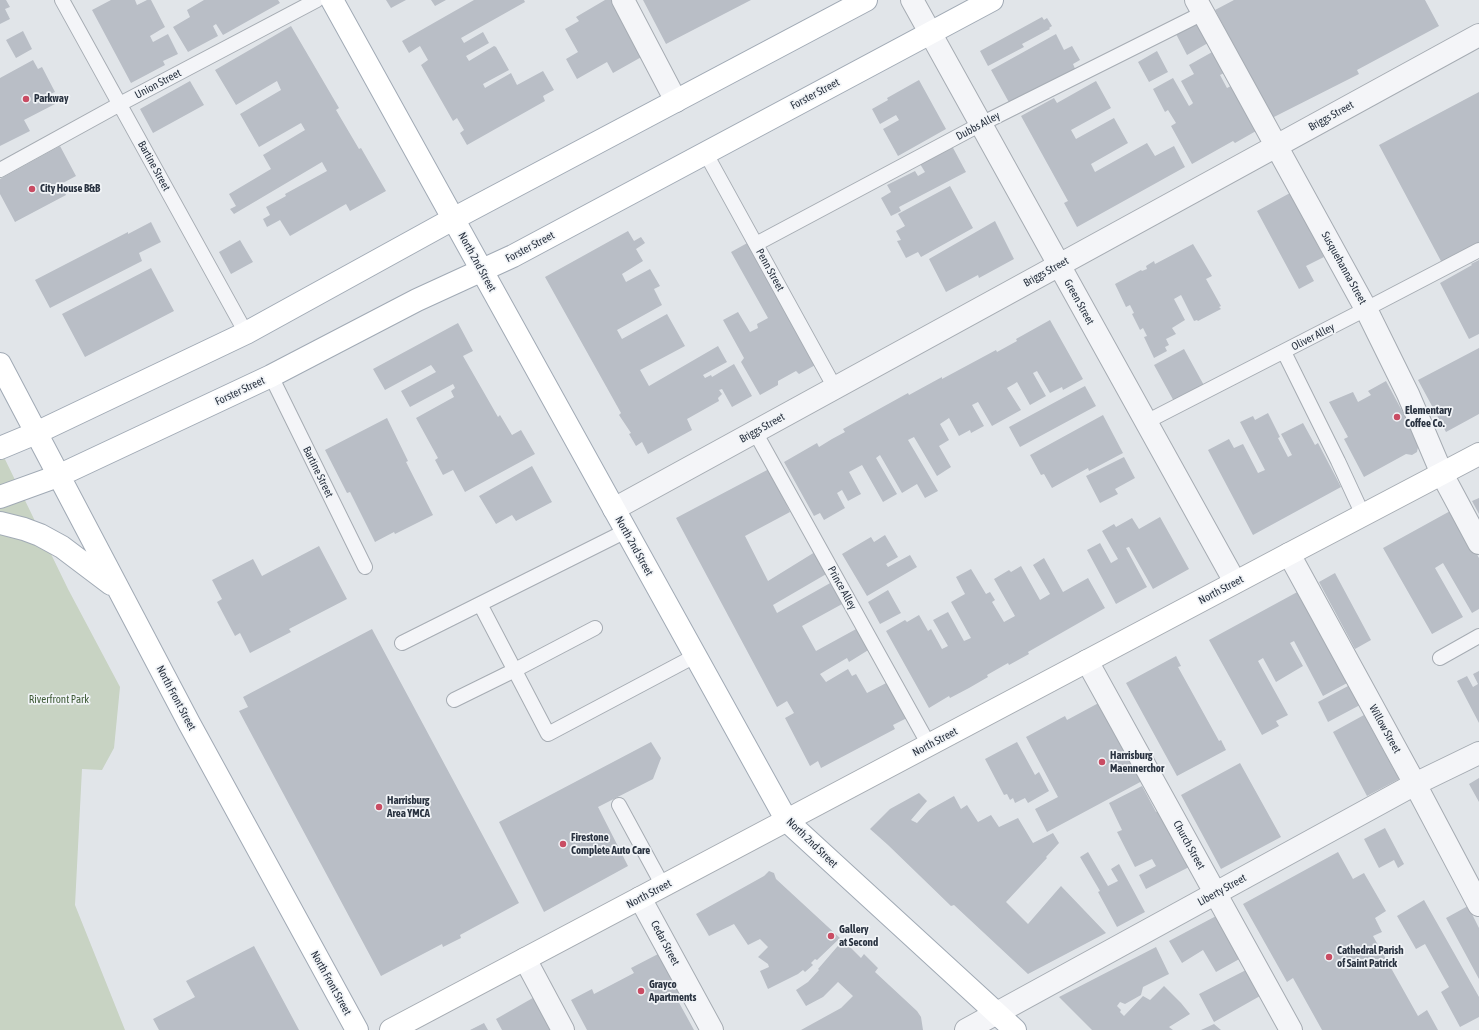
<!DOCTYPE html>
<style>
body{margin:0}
canvas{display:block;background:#e1e5e9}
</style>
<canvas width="1479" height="1030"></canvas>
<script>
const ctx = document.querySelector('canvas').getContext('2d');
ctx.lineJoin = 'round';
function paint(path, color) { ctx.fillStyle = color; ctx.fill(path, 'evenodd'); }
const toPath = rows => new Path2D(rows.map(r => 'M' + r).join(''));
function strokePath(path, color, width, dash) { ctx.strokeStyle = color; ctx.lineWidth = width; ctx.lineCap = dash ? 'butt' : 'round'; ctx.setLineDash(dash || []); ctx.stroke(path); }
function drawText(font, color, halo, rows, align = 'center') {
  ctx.font = font + ' "Asap Condensed",sans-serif'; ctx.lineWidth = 3.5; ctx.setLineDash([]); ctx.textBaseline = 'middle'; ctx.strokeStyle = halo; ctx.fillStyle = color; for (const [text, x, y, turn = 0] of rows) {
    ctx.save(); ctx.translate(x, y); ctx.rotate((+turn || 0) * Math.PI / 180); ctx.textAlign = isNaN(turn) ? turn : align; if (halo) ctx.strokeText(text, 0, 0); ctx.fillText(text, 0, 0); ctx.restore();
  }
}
paint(toPath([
 [0,449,68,589,120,687,114,748,102,770,82,769,75,905,125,1030,0,1030]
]), '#c8d3c3');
paint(toPath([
 [0,0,6,0,10,7,5,9,10,19,0,24],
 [111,0,135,0,137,5,147,0,151,0,165,27,150,36,153,42,168,34,178,54,163,61,165,65,131,83,92,10],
 [204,0,278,0,280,3,223,35,216,24,213,26,218,36,188,52,173,27,190,17,187,10],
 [386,0,406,0,391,8],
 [431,0,446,0,435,6],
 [474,0,524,0,525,2,461,38,464,43,483,32,489,43,466,56,469,61,494,46,496,47,509,70,483,84,485,88,511,73,517,85,543,71,554,90,543,96,545,101,467,145,460,133,464,130,457,118,453,121,421,65,428,60,420,46,409,53,402,41],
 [605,0,614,0,645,55,613,73,607,62,577,79,566,59,578,52,565,29,579,21,576,17],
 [643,0,751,0,666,44],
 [1234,0,1425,0,1439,26,1357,70,1359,74,1272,118,1215,10],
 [1042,17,1044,20,1047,18,1052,26,1049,28,1050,29,1022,44,1024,47,988,66,980,51],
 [1197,23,1208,43,1187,55,1176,34],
 [291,26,339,108,336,110,359,149,361,148,386,191,350,211,346,204,290,236,280,220,267,227,263,219,270,215,266,207,286,196,285,194,327,171,322,162,234,214,230,209,236,206,229,194,271,169,263,155,305,130,301,123,259,147,240,114,281,90,277,81,236,105,215,70],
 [23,31,32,49,16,58,6,40],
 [1056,34,1064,50,1072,46,1080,60,1073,64,1076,71,1011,106,991,70],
 [1157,51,1168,72,1149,82,1138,62],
 [1214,51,1226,72,1220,75,1227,88,1231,86,1256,131,1235,143,1233,141,1192,164,1171,126,1176,123,1168,110,1165,112,1153,89,1173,78,1189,106,1192,104,1193,103,1181,81,1194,74,1189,65],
 [33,60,38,69,42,67,55,92,50,94,55,104,24,120,30,131,0,146,0,78],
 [919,80,946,129,898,156,883,129,899,120,896,115,880,124,872,109,888,100,887,98],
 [190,81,204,105,153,133,140,109],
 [1096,81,1111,108,1071,130,1076,139,1114,118,1128,143,1091,164,1095,172,1147,143,1155,156,1174,146,1185,167,1077,227,1064,203,1068,201,1021,116,1054,98,1057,103],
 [1479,92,1479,243,1442,263,1379,145],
 [60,146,76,176,61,184,66,195,15,222,0,194,0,179],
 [952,146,966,172,899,207,901,211,891,216,881,198,891,192,887,185,915,171,918,176,925,172,920,164],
 [950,186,973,228,921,257,918,252,906,258,897,241,901,240,896,231,905,226,898,214],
 [1290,193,1324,257,1306,266,1314,281,1299,289,1257,211],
 [995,221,1014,259,979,278,978,275,946,292,929,259],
 [151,222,161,242,139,253,142,261,50,308,35,280,128,232,128,234],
 [628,231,634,241,641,237,645,243,636,249,643,261,622,274,626,282,650,269,660,286,654,289,662,305,617,330,622,339,667,314,685,346,640,370,649,386,718,346,727,362,703,375,705,378,711,375,712,377,734,364,752,396,732,407,722,389,719,390,722,394,718,398,719,401,687,419,692,430,648,454,642,442,636,446,629,434,631,433,619,415,621,413,545,277],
 [240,240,253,262,231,274,219,252],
 [751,241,819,363,799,374,796,371,778,381,778,385,760,395,741,362,744,358,723,320,738,312,750,332,758,328,757,324,768,318,731,252],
 [1193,244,1212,276,1206,279,1221,306,1219,307,1221,309,1198,321,1197,320,1194,321,1181,295,1174,299,1185,320,1172,328,1176,334,1166,339,1169,345,1165,347,1167,351,1154,358,1144,337,1147,336,1143,328,1140,330,1132,314,1134,313,1130,305,1126,307,1115,284,1141,270,1142,271,1147,269,1146,266,1154,261,1155,264,1157,263],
 [1479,260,1479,334,1469,339,1440,283,1472,265,1471,264],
 [151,268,174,311,85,357,62,314],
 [1050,320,1083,379,1063,390,1062,387,1050,393,1037,371,1033,373,1046,396,1030,405,1017,382,1014,384,1007,388,1021,410,992,426,978,402,972,405,984,426,971,433,970,430,959,436,949,418,940,424,949,440,939,446,951,467,937,476,914,437,908,440,938,491,925,498,917,484,902,493,880,455,876,458,897,494,883,502,862,465,849,472,861,494,848,501,842,490,837,493,845,508,824,520,820,513,814,516,784,462,817,443,819,447,832,439,845,432,843,429,908,393,909,395,942,377,942,379,996,350,997,352,1017,341,1016,339],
 [458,323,473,351,463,356,498,417,500,415,512,435,521,430,535,454,465,492,453,470,443,475,435,460,438,458,416,418,454,397,451,391,455,388,453,384,410,407,401,391,436,372,431,365,385,390,373,369],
 [1479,348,1479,414,1446,432,1418,380],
 [1184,349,1206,389,1176,405,1154,365],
 [1386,381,1421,446,1418,447,1417,452,1412,455,1406,454,1364,477,1344,439,1348,437,1329,402,1353,392,1358,402,1371,395,1368,391],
 [1085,386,1096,406,1020,447,1009,427],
 [1268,413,1280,437,1278,438,1288,457,1292,455,1281,434,1303,423,1315,445,1318,443,1341,487,1253,535,1208,450,1229,439,1234,448,1243,444,1258,473,1265,470,1240,422,1253,416,1255,420],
 [1103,415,1123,453,1089,471,1088,468,1052,488,1044,474,1041,475,1030,455],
 [387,418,408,461,406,462,433,515,395,534,394,532,375,542,350,492,347,493,325,450],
 [1124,457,1135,478,1115,489,1118,494,1100,503,1086,476],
 [532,466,552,502,516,521,512,515,496,524,479,496],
 [769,469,790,512,745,536,768,581,815,552,828,573,773,605,777,613,832,582,844,603,802,626,816,651,858,628,870,649,849,662,847,658,820,674,826,682,848,669,852,676,856,674,867,693,892,680,911,716,893,725,895,729,821,768,818,761,810,766,785,718,794,713,787,701,777,707,676,518],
 [1479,498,1479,514,1472,501],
 [1452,510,1479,558,1479,609,1472,613,1443,563,1435,568,1463,617,1432,634,1383,548],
 [1160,517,1189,569,1153,589,1129,547,1126,548,1147,587,1116,604,1087,550,1100,543,1111,563,1118,559,1102,531,1114,524,1116,527,1132,518,1139,529],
 [885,535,898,557,886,564,888,567,910,555,917,567,867,596,842,554,871,537,874,542],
 [319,546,347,599,289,629,291,632,250,653,240,633,235,636,217,602,222,599,212,580,253,559,262,576],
 [1044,558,1063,592,1088,578,1105,608,1028,652,1029,654,1009,665,1008,663,987,675,988,677,969,688,950,698,949,696,929,708,886,631,905,620,907,622,919,615,928,631,931,629,942,649,948,646,933,620,948,612,964,641,971,638,951,602,965,594,956,577,971,569,986,594,990,592,995,600,992,602,1004,622,1015,616,994,579,1009,570,1011,572,1021,566,1040,600,1050,594,1033,565],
 [1335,573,1371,640,1355,649,1319,582],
 [888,590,901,613,880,624,868,602],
 [1301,590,1349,682,1323,696,1294,641,1290,643,1303,666,1276,682,1263,658,1258,661,1288,715,1276,721,1279,726,1262,735,1209,640],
 [372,629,519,903,460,935,461,938,443,947,442,944,381,976,239,711,248,707,243,697],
 [1176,656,1181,666,1178,667,1219,741,1221,740,1226,750,1177,776,1126,683],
 [1479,671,1479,723,1457,681,1467,676,1473,687,1478,684,1473,674],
 [1350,685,1360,705,1328,722,1318,702],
 [1106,699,1144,780,1047,832,1035,809,1058,797,1026,737,1065,716,1067,720],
 [1364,715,1399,779,1367,796,1333,732],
 [651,742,661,758,653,779,598,807,628,866,544,912,499,822],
 [1017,742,1035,775,1039,772,1049,791,1028,803,1025,798,1015,803,1013,798,1010,800,1007,794,1004,795,985,759],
 [1240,763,1281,837,1221,869,1181,795],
 [1479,778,1479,802,1469,784],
 [1142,786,1156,812,1162,809,1191,866,1146,889,1139,875,1156,866,1152,859,1135,867,1117,832,1122,830,1109,803],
 [919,793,927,801,911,820,917,823,929,810,954,796,961,809,967,805,978,822,991,815,999,827,1018,818,1033,843,1053,833,1059,843,1046,857,1047,858,1006,902,1028,924,1061,886,1106,933,1028,974,954,905,951,906,888,845,870,829,890,809],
 [1385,828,1404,864,1398,868,1394,860,1379,868,1364,839],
 [1088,852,1108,886,1118,881,1111,869,1119,864,1145,912,1117,927,1098,892,1100,891,1080,857],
 [1338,852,1353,879,1364,873,1386,911,1375,918,1382,932,1373,936,1418,1016,1427,1010,1438,1030,1322,1030,1293,978,1287,982,1243,904],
 [769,871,774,873,776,879,840,938,817,960,815,959,811,963,813,965,805,972,803,970,798,974,768,989,760,971,769,967,768,964,758,957,768,947,760,939,748,945,734,924,709,936,696,914,764,876],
 [1424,900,1479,997,1479,1017,1460,1027,1441,992,1449,987,1425,944,1416,949,1397,916],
 [1468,906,1479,928,1479,979,1446,918],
 [1218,915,1243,957,1216,972,1203,950,1182,963,1169,941],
 [843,940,861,958,864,954,878,968,875,972,917,1011,921,1017,923,1030,801,1030,841,1008,853,996,838,982,823,997,806,1006,796,990,808,982,819,970,818,969],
 [254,946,299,1030,159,1030,153,1019,195,997,186,981],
 [1156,947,1169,974,1143,987,1141,995,1125,1004,1120,1002,1117,1006,1121,1010,1120,1012,1124,1016,1143,996,1150,1000,1164,986,1181,1003,1190,1014,1169,1027,1173,1030,1092,1030,1059,997],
 [662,952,684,995,677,999,694,1030,587,1030,571,1000,592,989,594,994,634,973,631,968],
 [1246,970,1260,996,1214,1022,1199,994],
 [538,995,556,1030,502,1030,496,1019],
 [484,1023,488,1030,470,1030],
 [1214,1024,1221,1030,1201,1030]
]), '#b9bec6');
const lane = toPath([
 [62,0,246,333],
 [705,152,835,388],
 [0,170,120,104,317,0],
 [756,244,981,124,1203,13],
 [1284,352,1338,461,1363,515],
 [271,376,365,567],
 [1146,422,1366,309,1479,250],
 [755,432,929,745],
 [480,604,548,734,695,656],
 [402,643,626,531],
 [1440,658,1479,636],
 [454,700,515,670,595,628],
 [619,805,663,886]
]);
const street = toPath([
 [623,0,676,101],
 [912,0,1235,582],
 [1196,0,1366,309,1408,394,1442,474,1479,543],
 [614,509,1479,35],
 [1289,554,1415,784,1479,905],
 [1087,661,1291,1030],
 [640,898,712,1030],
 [525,959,563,1030],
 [966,1030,1415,784,1479,753]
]);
const secondary = toPath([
 [391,1030,1289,554,1479,454]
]);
const primary = toPath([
 [332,0,787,821,1015,1030],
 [0,364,189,723,357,1030],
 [0,448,36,433,246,333,453,219,866,0],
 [0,497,58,476,271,376,417,300,513,256,992,0],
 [0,523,24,529,40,535,62,547,111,584]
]);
strokePath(lane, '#a6acb3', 16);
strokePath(street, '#a6acb3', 24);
strokePath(secondary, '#a6acb3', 24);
strokePath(primary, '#a1aab5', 24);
strokePath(lane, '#f4f5f8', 14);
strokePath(street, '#f4f5f8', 22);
strokePath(secondary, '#fff', 22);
strokePath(primary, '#fff', 22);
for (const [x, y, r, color] of [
 [26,99,4,"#c94c63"],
 [32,189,4,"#c94c63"],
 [1397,417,4,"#c94c63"],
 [1102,762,4,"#c94c63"],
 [379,807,4,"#c94c63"],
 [563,844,4,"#c94c63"],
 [831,936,4,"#c94c63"],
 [1329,957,4,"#c94c63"],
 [641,991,4,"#c94c63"]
]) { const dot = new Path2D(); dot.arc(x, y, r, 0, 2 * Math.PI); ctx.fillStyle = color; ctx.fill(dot); strokePath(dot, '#f1f4f7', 1.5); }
drawText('11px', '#2a3341', '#f1f4f7', [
 ["Union Street",158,84,-28],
 ["Forster Street",815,94,-28],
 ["Briggs Street",1331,116,-29],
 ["Dubbs Alley",978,126,-28],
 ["Bartine Street",154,166,61],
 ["Forster Street",530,247,-28],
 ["North 2nd Street",477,262,61],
 ["Susquehanna Street",1344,268,61],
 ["Penn Street",770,270,61],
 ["Briggs Street",1046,272,-29],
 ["Green Street",1079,302,61],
 ["Oliver Alley",1313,337,-27],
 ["Forster Street",240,391,-25],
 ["Briggs Street",762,428,-29],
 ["Bartine Street",318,472,64],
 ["North 2nd Street",634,546,61],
 ["Prince Alley",842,588,61],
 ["North Street",1221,590,-28],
 ["North Front Street",176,698,62],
 ["Willow Street",1385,729,61],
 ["North Street",935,742,-28],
 ["North 2nd Street",812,843,44],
 ["Church Street",1189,845,61],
 ["Liberty Street",1222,890,-29],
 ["North Street",649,894,-28],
 ["Cedar Street",665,943,62],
 ["North Front Street",331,983,61]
]);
drawText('bold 11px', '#2a3341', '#f1f4f7', [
 ["Parkway",34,99],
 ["City House B&B",40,189],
 ["Elementary",1405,411],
 ["Coffee Co.",1405,424],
 ["Harrisburg",1110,756],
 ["Maennerchor",1110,769],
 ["Harrisburg",387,801],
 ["Area YMCA",387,814],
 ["Firestone",571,838],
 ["Complete Auto Care",571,851],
 ["Gallery",839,930],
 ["at Second",839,943],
 ["Cathedral Parish",1337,951],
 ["of Saint Patrick",1337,964],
 ["Grayco",649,985],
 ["Apartments",649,998]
], 'left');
drawText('11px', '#405c38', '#f1f4f7', [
 ["Riverfront Park",59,700]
]);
</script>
